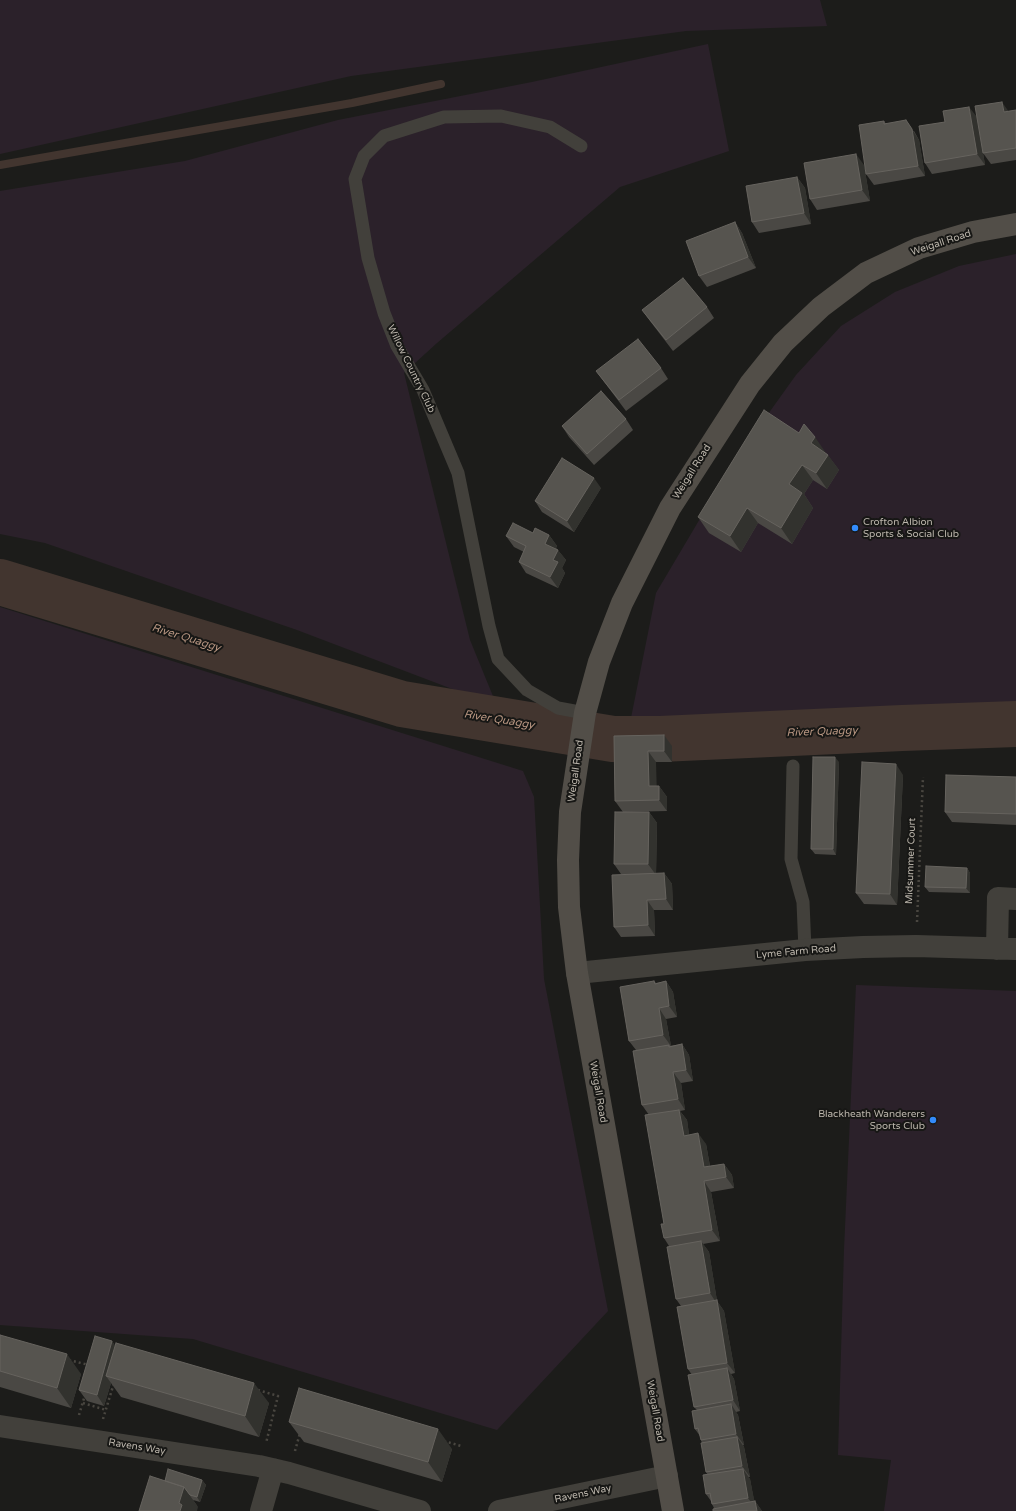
<!DOCTYPE html>
<style>
body{margin:0}
canvas{display:block;background:#1c1c1a}
</style>
<canvas width="1016" height="1511"></canvas>
<script>
const ctx = document.querySelector('canvas').getContext('2d');
ctx.lineJoin = 'round';
function paint(path, color) { ctx.fillStyle = color; ctx.fill(path, 'evenodd'); }
const toPath = rows => new Path2D(rows.map(r => 'M' + r).join(''));
function strokePath(path, color, width, dash) { ctx.strokeStyle = color; ctx.lineWidth = width; ctx.lineCap = dash ? 'butt' : 'round'; ctx.setLineDash(dash || []); ctx.stroke(path); }
function drawText(font, color, halo, rows, align = 'center') {
  ctx.font = font + ' "Varela Round",sans-serif'; ctx.lineWidth = 4; ctx.setLineDash([]); ctx.textBaseline = 'middle'; ctx.strokeStyle = halo; ctx.fillStyle = color; for (const [text, x, y, turn = 0] of rows) {
    ctx.save(); ctx.translate(x, y); ctx.rotate((+turn || 0) * Math.PI / 180); ctx.textAlign = isNaN(turn) ? turn : align; if (halo) ctx.strokeText(text, 0, 0); ctx.fillText(text, 0, 0); ctx.restore();
  }
}
paint(toPath([
 [0,0,820,0,827,26,686,31,351,76,0,154],
 [708,44,729,151,620,187,437,343,404,373,470,640,497,706,297,630,45,543,0,534,0,191,185,161,338,120,532,82],
 [1016,254,1016,702,631,718,656,593,733,463,796,375,841,326,895,292,959,266],
 [0,607,523,771,534,797,544,979,608,1311,497,1430,193,1339,0,1325],
 [856,985,1016,991,1016,1511,884,1511,891,1460,838,1455,844,1250]
]), '#2b212a');
strokePath(toPath([
 [0,165,352,103,441,84]
]), '#42352f', 8);
strokePath(toPath([
 [0,582,402,704,613,739,660,739,902,728,1016,724]
]), '#42352f', 46);
strokePath(toPath([
 [917,922,923,777],
 [69,1360,89,1365],
 [258,1390,278,1396,266,1443],
 [83,1403,106,1410],
 [79,1415,85,1395],
 [103,1419,114,1383],
 [444,1441,461,1446],
 [295,1451,300,1433]
]), '#494640', 2.5, [2, 3]);
strokePath(toPath([
 [581,146,550,127,501,116,444,117,384,136,364,156,355,179,368,258,384,313,397,346,423,390,458,473,489,626,498,659,527,690,558,708,585,713],
 [793,766,791,859,803,902,805,950]
]), '#42403b', 13);
strokePath(toPath([
 [997,949,998,898,1016,899],
 [577,973,805,950,863,947,916,946,1016,949],
 [0,1426,259,1466,289,1473,420,1511],
 [261,1511,273,1469],
 [499,1511,667,1476]
]), '#42403b', 22);
strokePath(toPath([
 [673,1511,577,973,569,907,568,860,570,812,585,713,599,662,622,603,670,508,750,384,783,343,821,307,866,273,919,248,973,232,1016,224]
]), '#524e48', 22);
paint(toPath([
 [1016,110,1016,160,991,164,983,153,1009,111],
 [977,117,985,165,932,174,925,163],
 [884,121,886,124,914,131,919,140,925,176,874,185,866,174],
 [864,165,870,201,817,210,810,199],
 [797,177,805,188,811,224,759,233,752,222],
 [735,222,742,233,756,268,707,287,699,276],
 [707,307,714,318,673,351,650,321,642,310],
 [661,368,668,379,626,411,596,371],
 [626,419,633,430,594,465,569,437,562,426],
 [826,453,839,470,827,489,813,480,804,494,813,508,792,544,758,523,741,552,709,533,698,517],
 [601,488,574,532,542,512,535,501],
 [533,533,549,535,557,546,556,548,566,560,562,568,565,573,558,588,526,573,519,562,524,552,514,547,506,536],
 [614,736,672,746,672,762,656,762,656,786,659,786,667,797,667,811,623,812,649,812,657,823,656,874,664,873,672,884,673,910,654,910,655,936,621,937,614,927,634,875,621,874,614,864,623,812,615,801],
 [839,762,836,855,815,854,811,849],
 [903,775,897,905,864,904,856,893],
 [1016,777,1016,825,952,822,945,812],
 [967,868,970,873,970,893,929,892,925,887],
 [654,981,656,983,666,981,673,992,677,1017,666,1019,671,1046,669,1046,682,1044,689,1055,693,1081,681,1083,685,1110,680,1111,687,1120,689,1135,706,1144,710,1166,724,1164,732,1175,734,1188,711,1192,720,1241,703,1244,709,1252,717,1301,724,1311,735,1373,731,1374,734,1379,740,1411,736,1412,738,1415,744,1445,743,1445,744,1447,750,1477,748,1477,750,1479,754,1501,755,1501,762,1511,713,1511,714,1508,712,1504,711,1501,706,1494,708,1475,706,1472,702,1443,701,1440,700,1436,695,1429,697,1410,694,1407,692,1375,688,1369,681,1306,676,1299,669,1246,664,1238,664,1224,649,1115,642,1105,636,1050,629,1041],
 [0,1335,81,1374,71,1408,0,1387],
 [112,1341,115,1346,269,1403,259,1437,121,1397,111,1383,104,1406,87,1401,79,1390],
 [289,1422,452,1449,442,1482,304,1442],
 [202,1480,206,1485,200,1502,193,1500,198,1507,165,1481]
]), '#4a4844');
paint(toPath([
 [1002,102,1009,112,1004,112],
 [969,107,977,117,985,165,977,154],
 [906,120,919,140,925,176,918,166],
 [856,154,864,165,870,201,862,190],
 [797,177,805,188,811,224,804,213],
 [735,222,742,233,756,268,748,257],
 [815,437,826,453,822,459,811,443],
 [828,455,839,470,827,489,816,473],
 [802,465,813,480,804,494,813,508,792,544,781,528,789,484],
 [594,478,601,488,574,532,567,521],
 [747,508,758,523,741,552,730,536],
 [549,535,557,546,553,554,545,544],
 [558,550,566,560,562,568,565,573,558,588,550,577,553,560],
 [664,735,672,746,672,762,664,751],
 [648,751,656,762,657,797,649,786],
 [835,757,839,762,836,855,833,849],
 [896,764,903,775,897,905,890,894],
 [659,786,667,797,667,811,659,800],
 [649,812,657,823,656,875,648,864],
 [967,868,970,873,970,893,966,888],
 [664,873,672,884,673,910,666,899],
 [647,900,654,910,655,936,648,925],
 [666,981,673,992,677,1017,669,1006],
 [659,1008,666,1019,671,1046,663,1035],
 [682,1044,689,1055,693,1081,686,1070],
 [673,1072,681,1083,685,1110,678,1099],
 [679,1110,687,1120,691,1147,684,1136],
 [698,1133,706,1144,712,1178,704,1167],
 [724,1164,732,1175,734,1188,726,1177],
 [704,1181,711,1192,720,1241,712,1230],
 [701,1241,709,1252,717,1301,724,1311,735,1373,727,1363,717,1304,710,1293],
 [112,1341,120,1352,106,1376,111,1383,104,1406,97,1395],
 [67,1354,81,1374,71,1408,57,1388],
 [727,1368,734,1379,740,1411,733,1400],
 [254,1383,269,1403,259,1437,245,1416],
 [731,1404,738,1415,744,1445,736,1434],
 [438,1429,452,1449,442,1482,428,1462],
 [737,1437,744,1447,750,1477,742,1466],
 [743,1469,750,1479,756,1509,748,1498],
 [202,1480,206,1485,200,1502,197,1497],
 [184,1487,198,1507,197,1511,180,1511,179,1503],
 [755,1501,762,1511,757,1511]
]), '#32322e');
const building = toPath([
 [1002,102,1004,112,1016,110,1016,148,983,153,975,106,1002,102],
 [969,107,977,154,925,163,919,126,945,122,943,111,969,107],
 [906,120,912,129,918,166,866,174,859,125,884,121,884,124,906,120],
 [856,154,862,190,810,199,804,163,856,154],
 [797,177,804,213,752,222,746,186,797,177],
 [735,222,748,257,699,276,686,241,735,222],
 [683,278,707,307,666,340,642,310,683,278],
 [638,339,661,368,619,400,596,371,638,339],
 [601,391,626,419,587,454,562,426,601,391],
 [764,410,799,433,804,424,815,437,811,443,828,455,816,473,802,465,789,484,802,493,781,528,747,508,730,536,698,517,764,410],
 [562,458,594,478,567,521,535,501,562,458],
 [513,523,533,533,535,528,549,535,545,544,558,550,553,560,558,562,550,577,519,562,526,546,506,536,513,523],
 [664,735,664,751,648,751,649,786,659,786,659,800,615,801,614,736,664,735],
 [813,757,835,757,833,849,811,849,813,757],
 [862,762,896,764,890,894,856,893,862,762],
 [946,775,1016,777,1016,814,945,812,946,775],
 [615,812,649,812,648,864,614,864,615,812],
 [926,866,967,868,966,888,925,887,926,866],
 [664,873,666,899,647,900,648,925,614,927,612,875,664,873],
 [654,981,655,984,666,981,669,1006,659,1008,663,1035,629,1041,620,987,654,981],
 [682,1044,686,1070,673,1072,678,1099,642,1105,633,1051,669,1045,669,1047,682,1044],
 [679,1110,684,1136,698,1133,704,1167,724,1164,726,1177,704,1181,712,1230,664,1238,661,1224,664,1224,645,1115,679,1110],
 [701,1241,710,1293,676,1299,667,1247,701,1241],
 [717,1300,727,1363,688,1369,677,1307,717,1300],
 [0,1335,67,1354,57,1388,0,1371,0,1335],
 [95,1336,112,1341,97,1395,79,1390,95,1336],
 [116,1343,254,1383,245,1416,106,1376,116,1343],
 [727,1368,733,1400,694,1407,688,1375,727,1368],
 [299,1388,438,1429,428,1462,289,1422,299,1388],
 [731,1404,736,1434,701,1440,698,1428,695,1429,692,1411,731,1404],
 [737,1437,742,1466,706,1472,701,1443,737,1437],
 [168,1469,202,1480,197,1497,190,1495,184,1487,165,1481,168,1469],
 [743,1469,748,1498,712,1504,710,1493,706,1494,703,1475,743,1469],
 [150,1476,184,1487,179,1503,182,1505,180,1511,139,1511,150,1476],
 [755,1501,757,1511,713,1511,713,1509,755,1501]
]);
paint(building, '#56544f');
strokePath(building, '#66635e', 1);
for (const [x, y, r, color] of [
 [855,528,4,"#338bfb"],
 [933,1120,4,"#338bfb"]
]) { const dot = new Path2D(); dot.arc(x, y, r, 0, 2 * Math.PI); ctx.fillStyle = color; ctx.fill(dot); strokePath(dot, '#171715', 1.5); }
drawText('10px', '#bcb6ac', '#171715', [
 ["Weigall Road",941,243,-18],
 ["Willow Country Club",411,369,64],
 ["Weigall Road",692,472,-58],
 ["Weigall Road",576,771,-82],
 ["Midsummer Court",911,861,-88],
 ["Lyme Farm Road",796,952,-5],
 ["Weigall Road",598,1092,80],
 ["Weigall Road",655,1411,80],
 ["Ravens Way",137,1447,9],
 ["Ravens Way",583,1494,-12]
]);
drawText('10px', '#bcb6ac', '#171715', [
 ["Crofton Albion",863,522],
 ["Sports & Social Club",863,534],
 ["Blackheath Wanderers",925,1114,"right"],
 ["Sports Club",925,1126,"right"]
], 'left');
drawText('italic 11px', '#b89682', '#171715', [
 ["River Quaggy",186,638,17],
 ["River Quaggy",499,720,9],
 ["River Quaggy",822,732,-2]
]);
</script>
